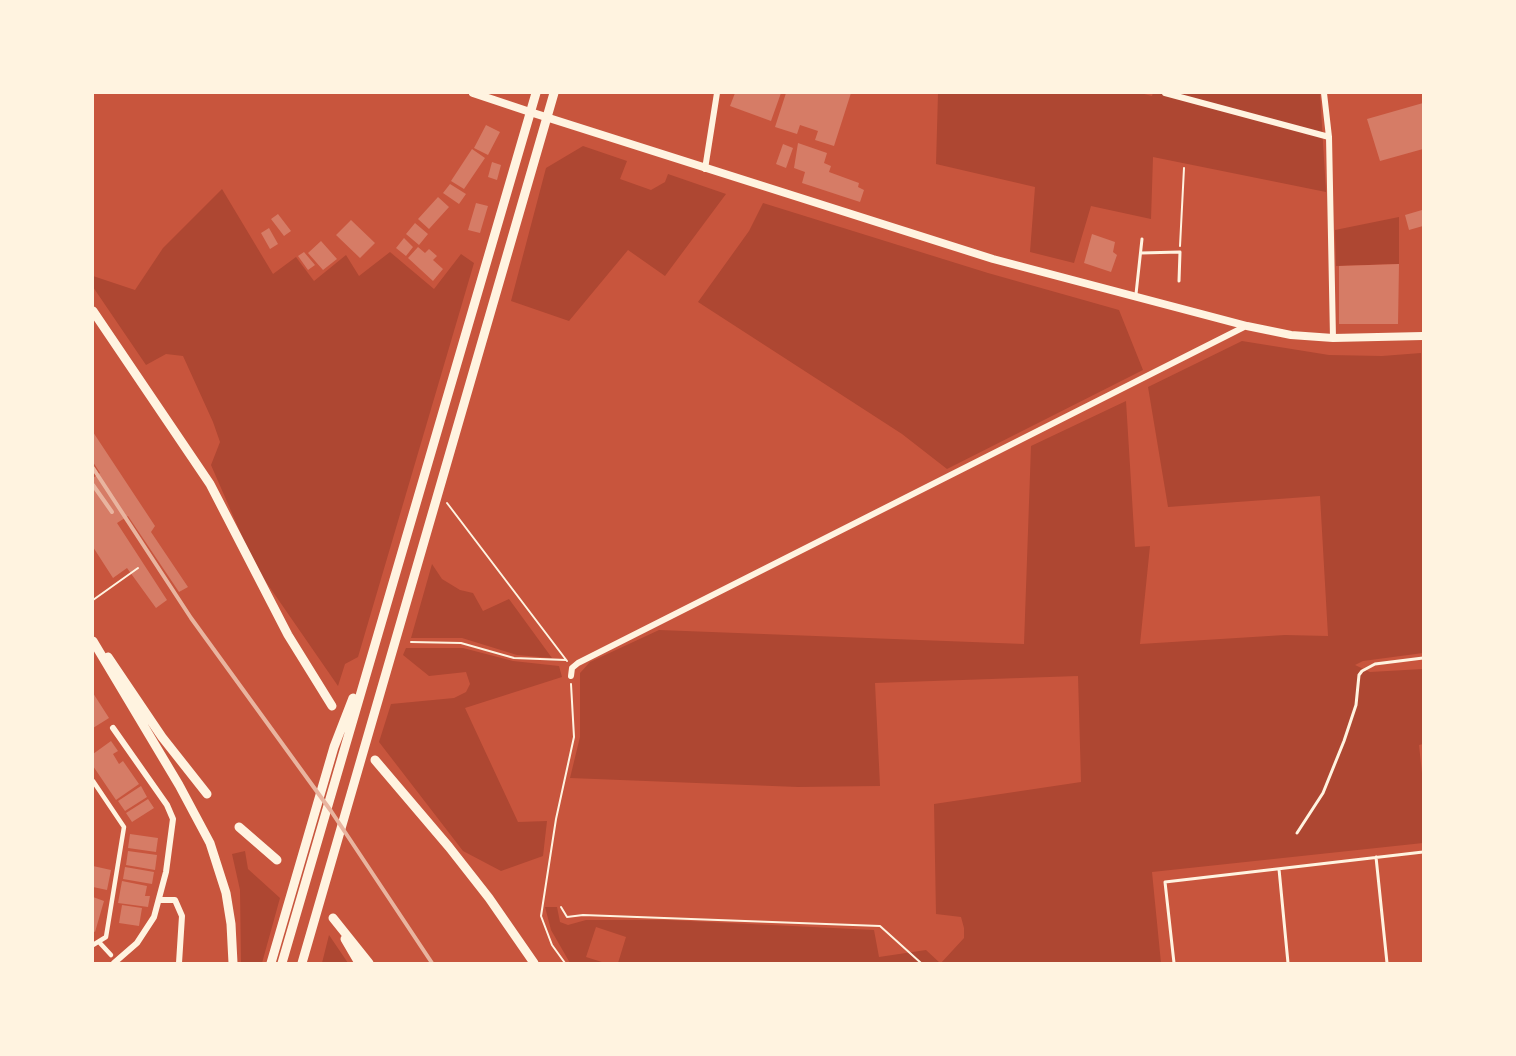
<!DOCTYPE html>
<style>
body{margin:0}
#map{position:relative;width:1516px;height:1056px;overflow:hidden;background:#c8553d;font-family:Overpass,sans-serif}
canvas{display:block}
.frame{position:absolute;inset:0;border:94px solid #fff3e0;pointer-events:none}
</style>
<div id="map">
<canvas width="1516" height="1056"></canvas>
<div class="frame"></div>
</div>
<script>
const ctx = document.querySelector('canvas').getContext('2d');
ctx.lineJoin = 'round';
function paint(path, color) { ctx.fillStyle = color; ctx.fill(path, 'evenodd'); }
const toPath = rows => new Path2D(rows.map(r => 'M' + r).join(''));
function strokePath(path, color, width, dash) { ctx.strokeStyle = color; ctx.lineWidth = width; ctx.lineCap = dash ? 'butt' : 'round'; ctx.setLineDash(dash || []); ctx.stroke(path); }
paint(toPath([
 [938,93,1140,93,1152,96,1153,93,1320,93,1326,192,1153,157,1151,219,1091,206,1074,263,1030,252,1035,187,936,164],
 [583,146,627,161,620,179,651,190,665,182,668,174,726,194,665,276,628,250,569,321,511,301,546,168],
 [222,189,273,274,296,257,314,281,346,255,359,276,390,252,434,289,461,254,474,263,358,657,345,664,338,686,264,579,245,543,211,465,220,442,213,422,183,356,166,354,146,365,93,287,93,276,135,290,163,248],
 [763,203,988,273,1119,310,1143,370,947,469,902,434,698,302,749,231],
 [1399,217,1399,264,1336,266,1335,230],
 [1242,341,1329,355,1382,356,1421,353,1423,653,1363,661,1355,665,1370,672,1423,669,1423,744,1419,745,1423,783,1423,843,1152,872,1161,963,941,963,964,938,964,928,961,917,936,914,934,804,1081,782,1078,676,875,683,880,786,798,787,570,778,580,737,580,673,590,662,659,630,1024,644,1031,446,1126,401,1135,547,1150,546,1140,644,1285,635,1328,636,1320,496,1168,507,1148,387],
 [432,564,442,579,460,590,473,593,483,611,509,599,552,658,517,655,462,638,411,638],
 [406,648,463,648,513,661,559,666,562,677,465,708,518,822,547,821,543,856,501,871,463,851,379,742,391,704,454,698,466,692,470,684,466,672,429,676,403,655],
 [245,851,248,869,280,898,262,963,241,963,240,890,232,854],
 [545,907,557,907,560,922,568,925,586,920,668,920,874,930,879,957,926,950,940,963,618,963,626,937,596,927,586,957,605,963,570,963,551,930],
 [329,935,348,963,322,963]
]), '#ae4732');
paint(toPath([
 [735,93,781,93,771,121,730,106],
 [786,93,851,93,834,146,815,140,818,131,800,125,797,134,775,127],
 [1423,103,1423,149,1380,161,1367,119],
 [486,125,500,132,488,155,474,148],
 [798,143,827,153,824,163,831,166,829,172,859,183,858,187,864,190,860,202,802,183,805,172,794,168],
 [783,144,793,148,786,168,776,164],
 [472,149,485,158,464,189,451,181],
 [492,162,501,165,497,180,488,177],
 [450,184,466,194,459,204,443,193],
 [438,197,449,207,429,229,418,219],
 [476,203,488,206,480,233,468,230],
 [1422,210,1423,226,1409,230,1405,215],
 [278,214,291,231,284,236,271,219],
 [351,220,375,243,360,258,336,235],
 [415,223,428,234,419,245,406,234],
 [269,228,278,244,270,249,261,233],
 [1092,234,1115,242,1113,252,1117,255,1111,272,1084,263],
 [404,238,413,247,406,256,396,248],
 [321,241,337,259,323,270,308,253],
 [418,247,425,253,429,249,437,256,433,260,443,269,433,281,408,258],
 [304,252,315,265,308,270,298,256],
 [1399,264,1398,324,1339,324,1339,266],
 [93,432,155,526,151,532,188,587,179,592,128,516,117,523,167,600,156,608,127,568,113,578,93,547,93,478,100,473,93,462],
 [93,693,109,718,93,728],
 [111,741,118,751,113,754,119,764,123,761,139,784,116,800,93,766,93,754],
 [141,786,147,797,125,811,118,801],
 [148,799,154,808,132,822,126,813],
 [130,834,158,838,156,852,128,848],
 [128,851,157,855,155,870,126,865],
 [93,866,111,870,107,890,93,887],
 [125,867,154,872,152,884,123,879],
 [122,881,147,886,145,896,150,896,148,907,118,903],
 [93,897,104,901,95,932,93,931],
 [122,905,142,908,139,926,119,923]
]), '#d67c66');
strokePath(toPath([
 [1180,246,1184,168],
 [447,503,567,661],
 [93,600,138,568],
 [411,642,461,643,514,658,566,660],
 [561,907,567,917,583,915,880,926,921,963],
 [565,963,552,945,541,916,556,819,574,737,571,684]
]), '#fff3e0', 2);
strokePath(toPath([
 [1141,253,1180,252,1179,281],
 [1136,294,1142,239],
 [1297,833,1323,793,1344,741,1356,705,1359,675,1362,671,1375,664,1423,658],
 [1376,857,1387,963],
 [1279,869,1288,963],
 [1174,963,1165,882,1423,852]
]), '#fff3e0', 3);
strokePath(toPath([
 [93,781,124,827,106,937,93,945],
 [99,942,111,955]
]), '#fff3e0', 4.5);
strokePath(toPath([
 [1165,93,1329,137],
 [1324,93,1329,137,1333,338],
 [705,169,717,93],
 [571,676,572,668,578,663,1246,326],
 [113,728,167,805,173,819,166,872,154,917,137,943,114,963],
 [160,900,175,900,182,916,179,963]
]), '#fff3e0', 6);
strokePath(toPath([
 [473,93,530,112]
]), '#fff3e0', 8);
strokePath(toPath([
 [530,112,993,259,1247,326,1291,335,1333,338,1423,336]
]), '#fff3e0', 8);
strokePath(toPath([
 [93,311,210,484,288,635,332,706],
 [93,641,179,785,210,843,226,893,231,924,233,963],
 [108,657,162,737,207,794],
 [375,760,449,847,489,898,534,963],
 [239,827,277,860],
 [333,918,369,963],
 [345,939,359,963],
 [271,963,334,747,353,698],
 [282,963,536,93],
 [302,963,554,93]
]), '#fff3e0', 9);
strokePath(toPath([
 [93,468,191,618,331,811,432,963],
 [93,485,112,512]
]), '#e9b49f', 4);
</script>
